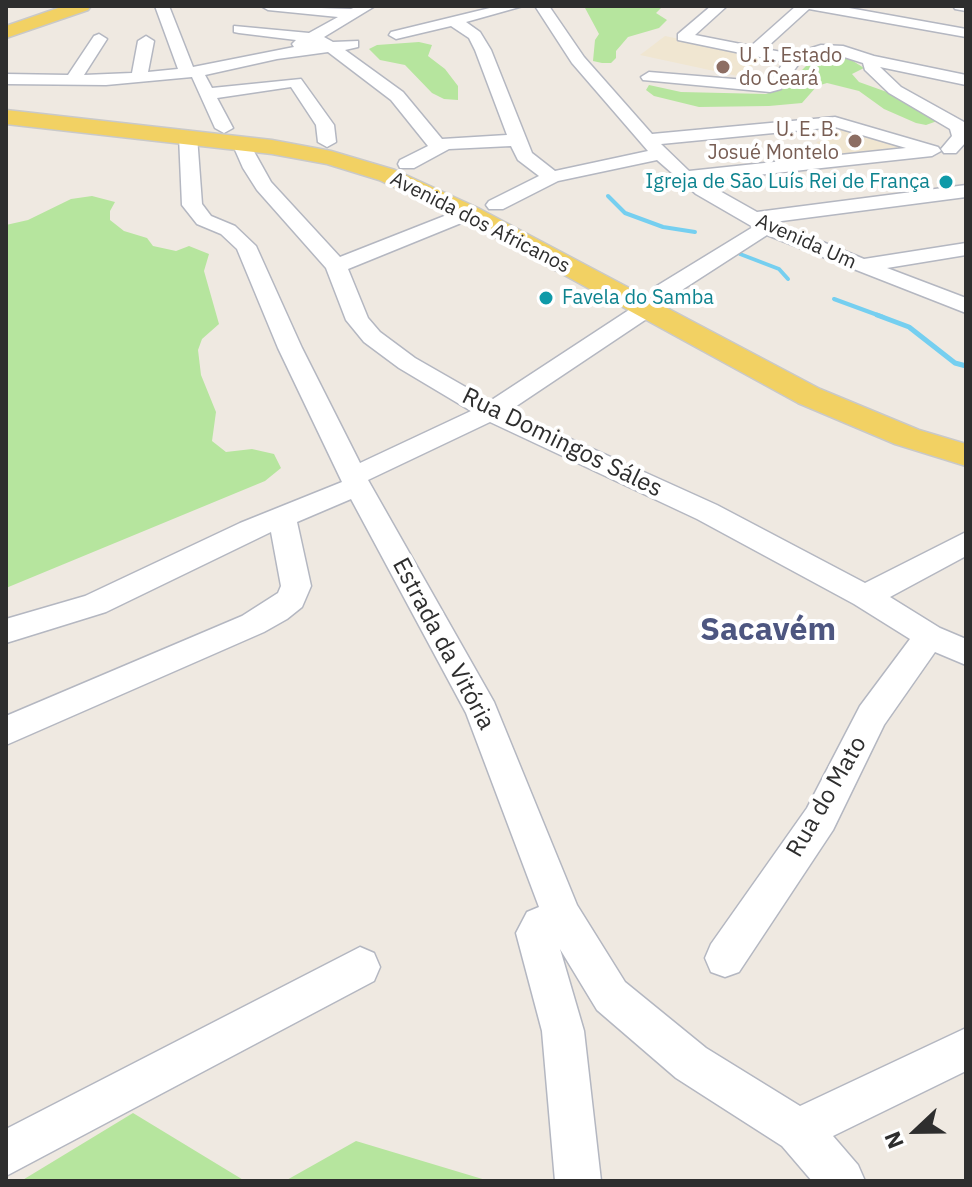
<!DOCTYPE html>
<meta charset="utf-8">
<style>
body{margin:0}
#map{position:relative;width:972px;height:1187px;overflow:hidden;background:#efe9e1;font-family:"IBM Plex Sans",sans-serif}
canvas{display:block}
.frame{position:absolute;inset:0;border:8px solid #2e2e2e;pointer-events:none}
.north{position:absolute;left:876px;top:1091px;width:80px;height:80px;-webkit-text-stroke:6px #fff;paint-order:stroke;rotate:248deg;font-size:22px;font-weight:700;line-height:32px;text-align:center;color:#2e2e2e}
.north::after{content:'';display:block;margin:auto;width:28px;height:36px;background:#2e2e2e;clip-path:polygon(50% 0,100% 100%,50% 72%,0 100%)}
</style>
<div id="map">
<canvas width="972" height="1187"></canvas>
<div class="frame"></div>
<div class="north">N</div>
</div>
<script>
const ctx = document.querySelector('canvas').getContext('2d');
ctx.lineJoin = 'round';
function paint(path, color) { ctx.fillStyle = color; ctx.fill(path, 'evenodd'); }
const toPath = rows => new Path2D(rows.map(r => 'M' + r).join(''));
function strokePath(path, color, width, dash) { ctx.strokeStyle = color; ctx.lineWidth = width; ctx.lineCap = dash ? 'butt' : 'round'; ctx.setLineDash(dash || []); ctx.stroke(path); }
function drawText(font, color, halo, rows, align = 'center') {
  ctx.font = font + ' "IBM Plex Sans",sans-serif'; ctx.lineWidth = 8; ctx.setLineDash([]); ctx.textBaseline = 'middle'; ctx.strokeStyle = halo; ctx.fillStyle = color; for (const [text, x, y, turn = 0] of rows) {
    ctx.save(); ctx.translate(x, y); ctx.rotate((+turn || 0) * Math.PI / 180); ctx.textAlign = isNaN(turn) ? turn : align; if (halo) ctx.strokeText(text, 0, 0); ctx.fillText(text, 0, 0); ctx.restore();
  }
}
paint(toPath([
 [665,36,763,56,742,77,640,55],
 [813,126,835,126,892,141,901,148,834,157,816,142,829,139]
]), '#f0e6d1');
paint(toPath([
 [584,6,663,6,656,13,667,20,659,28,628,37,616,51,616,58,611,63,602,63,593,61,595,40,599,34],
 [419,42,432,45,428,56,445,69,458,86,458,100,444,99,432,93,405,65,380,60,369,49,377,45],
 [842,54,864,68,852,74,859,82,898,96,940,120,926,125,916,123,884,109,859,91,827,83,817,86,802,103,769,106,699,107,654,96,646,90,649,85,681,92,766,94,781,88,802,70,814,58,811,55],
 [92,196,115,202,110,211,110,220,124,231,147,238,153,246,176,251,189,246,209,254,204,271,219,324,202,339,198,350,201,375,216,412,212,441,226,452,252,449,274,454,281,468,265,481,6,588,6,225,28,220,71,199],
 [133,1113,245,1181,21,1181],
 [356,1141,489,1181,285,1181]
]), '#b6e59e');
strokePath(toPath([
 [608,196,625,213,663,227,695,232],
 [740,254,779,269,788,279],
 [834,299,883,317]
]), '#75cff0', 4);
strokePath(toPath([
 [877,315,909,327,955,363,966,366]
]), '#75cff0', 5);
const minor = toPath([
 [155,6,169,6,193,67,294,47,292,44,296,40,239,33,234,32,234,26,309,33,338,17,268,10,261,6,351,9,358,6,375,6,324,37,333,42,358,41,358,47,345,50,403,92,442,139,507,135,475,50,469,38,451,26,396,39,389,35,391,32,498,6,523,6,466,22,480,32,491,50,532,153,555,171,648,151,572,63,535,6,549,6,584,57,652,134,835,117,938,147,941,151,932,156,702,181,757,212,966,185,966,197,774,222,864,259,966,243,966,255,887,268,966,298,966,313,767,235,671,297,655,297,652,292,655,287,753,227,696,194,657,160,558,181,503,209,489,209,486,205,489,201,539,176,518,160,511,146,449,149,414,168,400,168,398,164,400,160,428,146,391,100,328,52,277,59,205,75,212,88,301,79,334,125,336,142,327,147,318,142,316,125,291,87,217,98,233,128,224,133,215,128,192,77,106,85,6,84,6,74,68,75,94,36,99,34,107,39,84,75,132,73,138,41,146,36,154,41,148,72,178,69,155,6],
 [835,127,906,148,689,171,661,144,835,127],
 [711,6,727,6,695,35,751,46,796,6,838,6,966,29,966,37,809,9,765,49,793,54,821,45,843,46,874,56,966,75,966,85,880,67,901,87,964,122,966,142,956,153,944,153,941,149,952,136,950,129,889,93,865,70,863,63,841,56,822,55,800,62,781,89,770,92,643,80,641,77,649,72,770,82,784,62,678,40,678,34,711,6],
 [953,6,966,6,966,11,955,9,953,6],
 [188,131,197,136,202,204,211,216,235,226,256,246,302,348,360,463,471,411,399,368,364,342,346,320,326,268,257,190,243,168,232,143,235,139,247,139,271,182,340,257,462,209,476,209,479,213,476,217,348,269,368,318,380,332,415,358,490,401,638,304,654,304,657,309,654,314,509,411,717,505,865,583,966,532,966,556,890,597,940,628,966,639,966,665,935,652,884,725,833,830,739,972,725,977,711,972,705,958,711,944,807,808,860,706,910,639,854,604,697,519,490,422,368,480,494,702,577,905,625,982,706,1048,800,1106,966,1028,966,1071,833,1136,858,1165,865,1181,812,1181,782,1146,676,1078,597,1010,560,949,584,1031,601,1181,555,1181,542,1031,516,933,527,912,539,907,466,713,351,499,297,522,311,586,302,607,287,619,264,632,6,745,6,716,242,616,278,593,281,586,271,532,106,612,6,643,6,619,85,596,240,523,342,482,278,348,237,249,221,234,197,224,182,205,179,136,188,131],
 [360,947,374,953,380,967,374,981,6,1176,6,1129,360,947]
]);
const major = toPath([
 [64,6,91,6,88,10,6,38,6,26,64,6],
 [6,110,272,140,331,151,395,170,478,208,820,389,919,430,966,444,966,466,895,444,798,403,460,218,379,180,327,164,272,154,6,124,6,110]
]);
strokePath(minor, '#b4b7c1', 3);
strokePath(major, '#c9c9c9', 3);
paint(minor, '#fff');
paint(major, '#f2d163');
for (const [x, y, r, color] of [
 [723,67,8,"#8d6e63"],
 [855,141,8,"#8d6e63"],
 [946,182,8,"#0f9aa8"],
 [546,298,8,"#0f9aa8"]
]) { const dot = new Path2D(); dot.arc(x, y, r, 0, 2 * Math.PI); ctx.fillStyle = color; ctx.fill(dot); strokePath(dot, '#fff', 3); }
drawText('20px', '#785e54', '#fff', [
 ["U. I. Estado",739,56],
 ["do Ceará",739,79],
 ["U. E. B.",839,130,"right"],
 ["Josué Montelo",839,153,"right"]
], 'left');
drawText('20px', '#0d838f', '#fff', [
 ["Igreja de São Luís Rei de França",930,182],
 ["Favela do Samba",562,298,"left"]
], 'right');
drawText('20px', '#2e2e2e', '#fff', [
 ["Avenida dos Africanos",480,223,27],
 ["Avenida Um",806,242,24]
]);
drawText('24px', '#2e2e2e', '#fff', [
 ["Rua Domingos Sáles",562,443,26],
 ["Estrada da Vitória",443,644,62],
 ["Rua do Mato",827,797,-60]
]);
drawText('bold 32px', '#4d5680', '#fff', [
 ["Sacavém",768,631]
]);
</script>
